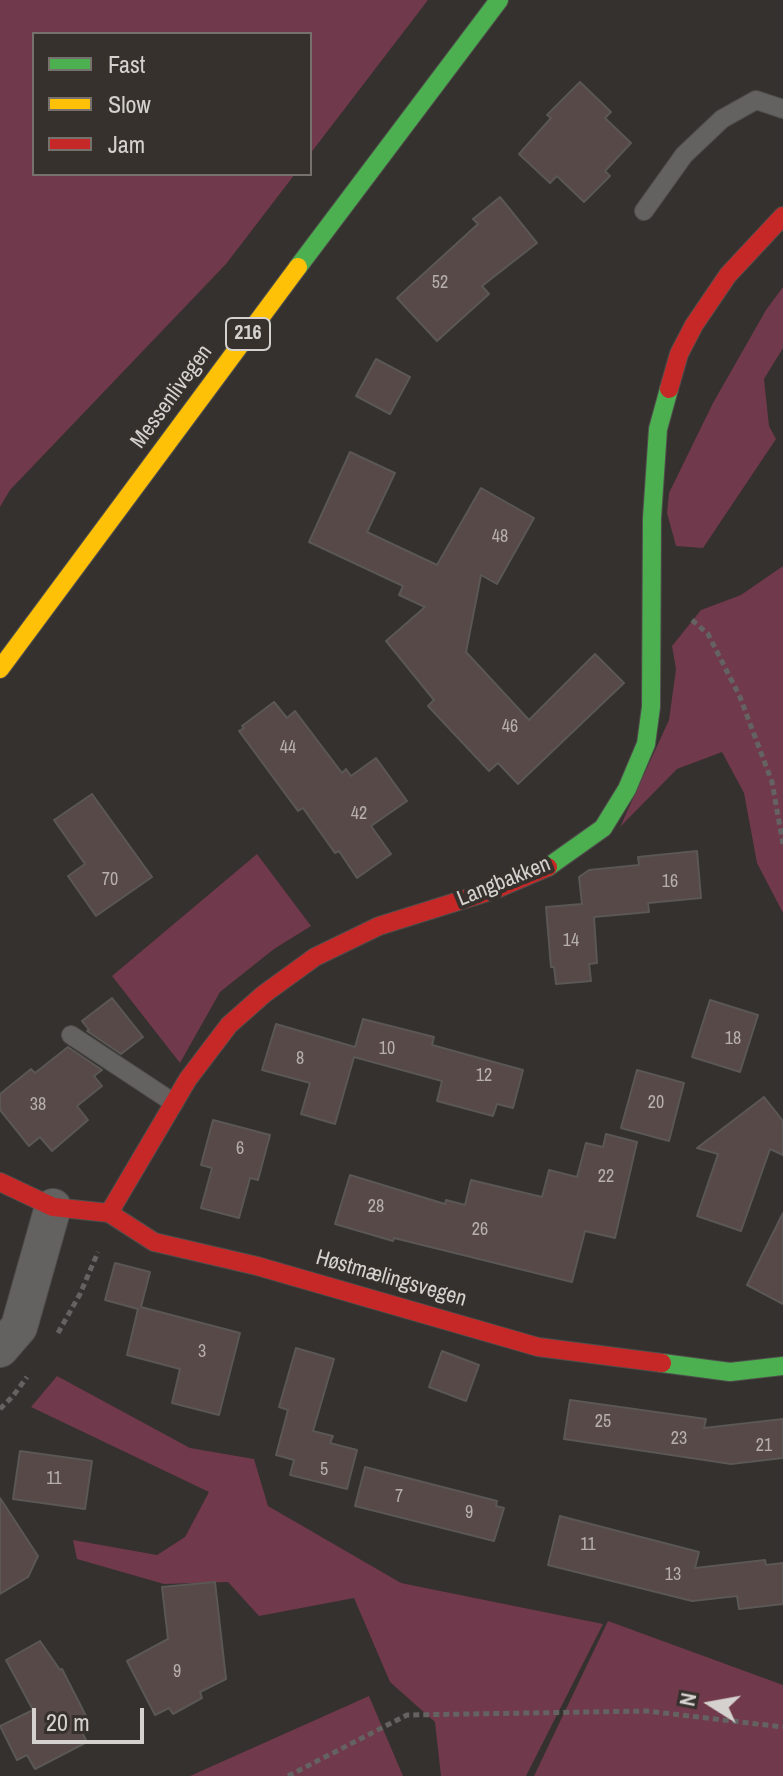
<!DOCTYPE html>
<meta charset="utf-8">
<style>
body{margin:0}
#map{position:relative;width:783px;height:1776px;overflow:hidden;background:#34312f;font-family:"Archivo Narrow",sans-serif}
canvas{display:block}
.legend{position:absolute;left:32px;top:32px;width:280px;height:144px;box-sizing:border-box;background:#36312d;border:2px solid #76716d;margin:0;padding:10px 14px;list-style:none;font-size:24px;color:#d5d1ce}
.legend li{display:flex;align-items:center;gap:16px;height:40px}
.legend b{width:40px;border:2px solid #76716d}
.north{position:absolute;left:671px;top:1664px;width:80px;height:80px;-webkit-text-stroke:6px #36312d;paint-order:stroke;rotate:281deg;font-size:22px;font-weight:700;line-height:32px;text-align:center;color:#d5d1ce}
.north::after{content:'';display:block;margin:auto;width:28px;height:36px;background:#d5d1ce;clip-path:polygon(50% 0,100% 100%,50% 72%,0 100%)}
.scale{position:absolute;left:32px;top:1708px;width:112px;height:36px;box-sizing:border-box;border:4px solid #d5d1ce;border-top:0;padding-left:10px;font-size:24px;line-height:28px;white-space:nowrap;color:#d5d1ce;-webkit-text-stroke:6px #36312d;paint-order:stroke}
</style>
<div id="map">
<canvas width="783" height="1776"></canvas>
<ul class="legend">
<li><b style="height:10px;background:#4caf50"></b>Fast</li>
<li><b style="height:10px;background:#ffc107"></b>Slow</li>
<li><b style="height:10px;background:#c62828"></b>Jam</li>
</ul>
<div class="north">N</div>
<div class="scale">20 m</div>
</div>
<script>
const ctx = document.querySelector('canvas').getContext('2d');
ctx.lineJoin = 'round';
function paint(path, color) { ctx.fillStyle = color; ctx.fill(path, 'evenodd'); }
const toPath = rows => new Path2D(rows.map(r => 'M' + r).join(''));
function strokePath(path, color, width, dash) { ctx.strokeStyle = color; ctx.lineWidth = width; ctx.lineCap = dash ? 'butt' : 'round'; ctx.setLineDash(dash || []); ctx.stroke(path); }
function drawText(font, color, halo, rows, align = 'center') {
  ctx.font = font + ' "Archivo Narrow",sans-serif'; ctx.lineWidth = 8; ctx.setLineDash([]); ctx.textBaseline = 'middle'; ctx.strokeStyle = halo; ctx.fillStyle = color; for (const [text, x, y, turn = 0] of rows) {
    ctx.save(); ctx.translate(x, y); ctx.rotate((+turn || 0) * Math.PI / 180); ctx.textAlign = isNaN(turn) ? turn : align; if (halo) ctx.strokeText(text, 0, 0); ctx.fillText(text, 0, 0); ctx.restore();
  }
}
paint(toPath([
 [0,0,428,0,310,154,310,34,34,34,34,174,295,174,226,264,10,490,0,507],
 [783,287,783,348,764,379,769,426,776,439,703,548,676,546,667,513,669,493,713,403,766,310],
 [783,566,783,913,757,863,744,793,722,752,677,769,620,827,669,720,676,669,672,646,701,610,741,595],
 [257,854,311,926,274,949,220,992,180,1063,112,976],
 [57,1376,190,1448,254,1459,268,1506,401,1583,603,1624,526,1776,441,1776,435,1722,390,1682,354,1598,259,1616,228,1582,164,1584,77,1559,73,1540,157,1555,185,1537,209,1492,31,1407],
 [608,1621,783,1685,783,1776,534,1776],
 [369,1696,403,1776,190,1776]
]), '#70394c');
const building = toPath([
 [580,82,611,112,605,118,631,143,605,171,610,176,584,202,557,176,550,183,519,154,551,118,547,115,580,82],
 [500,197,537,243,482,286,489,294,437,341,397,298,478,224,473,219,500,197],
 [376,359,410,377,390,414,356,396,376,359],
 [350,452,395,473,367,532,437,565,481,488,534,518,497,584,481,575,466,652,529,720,595,654,624,683,518,784,498,763,489,771,428,706,434,700,386,641,425,607,399,595,403,586,309,542,350,452],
 [274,702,287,718,295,711,342,773,346,769,351,776,376,758,407,801,371,826,391,854,357,878,339,851,335,853,303,808,298,811,239,731,244,728,242,726,274,702],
 [92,794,152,877,96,916,68,876,85,864,54,820,92,794],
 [697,851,701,898,648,903,649,912,594,917,597,963,589,964,591,981,556,984,554,967,551,967,546,907,582,904,579,877,589,870,639,865,638,857,697,851],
 [112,998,143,1037,121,1054,87,1031,89,1030,82,1021,112,998],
 [710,1000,758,1015,740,1072,692,1057,710,1000],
 [363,1019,434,1037,432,1045,523,1070,513,1108,497,1104,493,1116,437,1101,442,1081,354,1057,335,1124,301,1114,310,1083,262,1070,276,1024,355,1047,363,1019],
 [68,1047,102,1070,94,1076,102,1086,77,1106,88,1120,52,1151,40,1137,29,1146,0,1110,0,1094,31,1069,35,1073,68,1047],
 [637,1070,684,1083,669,1141,621,1128,637,1070],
 [764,1097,783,1121,783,1155,770,1149,741,1231,697,1216,718,1154,697,1148,764,1097],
 [213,1120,270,1135,258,1180,250,1178,239,1218,201,1208,212,1168,201,1165,213,1120],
 [606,1134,637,1142,615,1238,585,1231,572,1282,394,1238,393,1241,335,1224,350,1175,445,1204,446,1200,465,1205,471,1180,542,1197,549,1170,577,1177,586,1143,603,1147,606,1134],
 [783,1213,783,1304,747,1285,783,1213],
 [115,1263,150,1272,141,1307,240,1333,219,1415,172,1403,180,1369,127,1355,138,1309,105,1300,115,1263],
 [296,1348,334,1359,313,1431,333,1436,330,1443,357,1450,347,1489,290,1475,294,1460,276,1455,288,1410,279,1407,296,1348],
 [442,1351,479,1365,466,1401,429,1387,442,1351],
 [570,1400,706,1419,704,1428,783,1419,783,1458,731,1464,564,1439,570,1400],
 [20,1451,92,1461,85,1509,13,1499,20,1451],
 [365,1467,497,1501,496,1506,504,1508,494,1541,355,1506,365,1467],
 [0,1498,38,1556,28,1577,0,1594,0,1498],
 [560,1516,699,1552,695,1568,765,1560,766,1565,783,1563,783,1604,739,1609,737,1596,692,1601,548,1565,560,1516],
 [215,1582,226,1679,200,1692,202,1698,173,1714,169,1708,155,1715,127,1661,168,1639,162,1587,215,1582],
 [40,1641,60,1670,62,1669,86,1716,76,1721,87,1742,35,1769,27,1755,17,1760,0,1726,33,1710,6,1660,40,1641]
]);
paint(building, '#574947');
strokePath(building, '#5a5755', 2);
const lane = toPath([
 [644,211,684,155,722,119,756,100,783,109],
 [71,1035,174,1103]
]);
const street = toPath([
 [0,1349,19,1327,53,1207]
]);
const fast = toPath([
 [298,267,499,0],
 [548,867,603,828,627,789,646,744,651,707,652,518,658,429,669,389],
 [662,1363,730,1372,783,1366]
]);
const slow = toPath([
 [0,669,298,267]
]);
const jam = toPath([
 [669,389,679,354,694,325,728,275,783,216],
 [0,1182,53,1207,109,1213,154,1242,257,1266,538,1347,662,1363],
 [109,1213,188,1079,229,1025,264,994,315,957,379,926,494,890,548,867]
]);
strokePath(lane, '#504e4c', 20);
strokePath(street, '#504e4c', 38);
strokePath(fast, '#504e4c', 20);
strokePath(slow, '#504e4c', 20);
strokePath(jam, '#504e4c', 20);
strokePath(toPath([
 [692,620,708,634,740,697,772,782,783,844],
 [58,1333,80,1294,98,1252],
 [0,1409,13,1396,27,1377],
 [288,1776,407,1715,647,1711,783,1727]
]), '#646362', 5, [6, 4]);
strokePath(lane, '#636260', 18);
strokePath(street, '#636260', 36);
strokePath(fast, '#4caf50', 18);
strokePath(slow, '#ffc107', 18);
strokePath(jam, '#c62828', 18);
drawText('18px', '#b6afac', null, [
 ["52",440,283],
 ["48",500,537],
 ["46",510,727],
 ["44",288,748],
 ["42",359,814],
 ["70",110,880],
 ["16",670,882],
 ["14",571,941],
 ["18",733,1039],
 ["10",387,1049],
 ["8",300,1059],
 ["12",484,1076],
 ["20",656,1103],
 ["38",38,1105],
 ["6",240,1149],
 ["22",606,1177],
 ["28",376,1207],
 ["26",480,1230],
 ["3",202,1352],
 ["25",603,1422],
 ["23",679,1439],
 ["21",764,1446],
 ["5",324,1470],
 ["11",54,1479],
 ["7",399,1497],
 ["9",469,1513],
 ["11",588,1545],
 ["13",673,1575],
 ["9",177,1672]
]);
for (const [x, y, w] of [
 [248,334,44]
]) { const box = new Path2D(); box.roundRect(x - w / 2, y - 16, w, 32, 6); ctx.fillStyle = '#36312d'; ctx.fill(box); strokePath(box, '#d5d1ce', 2); }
drawText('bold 20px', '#d5d1ce', null, [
 ["216",248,334]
]);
drawText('22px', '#d5d1ce', '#36312d', [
 ["Messenlivegen",172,397,-54],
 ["Langbakken",504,882,-22],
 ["Høstmælingsvegen",391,1279,16]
]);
</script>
